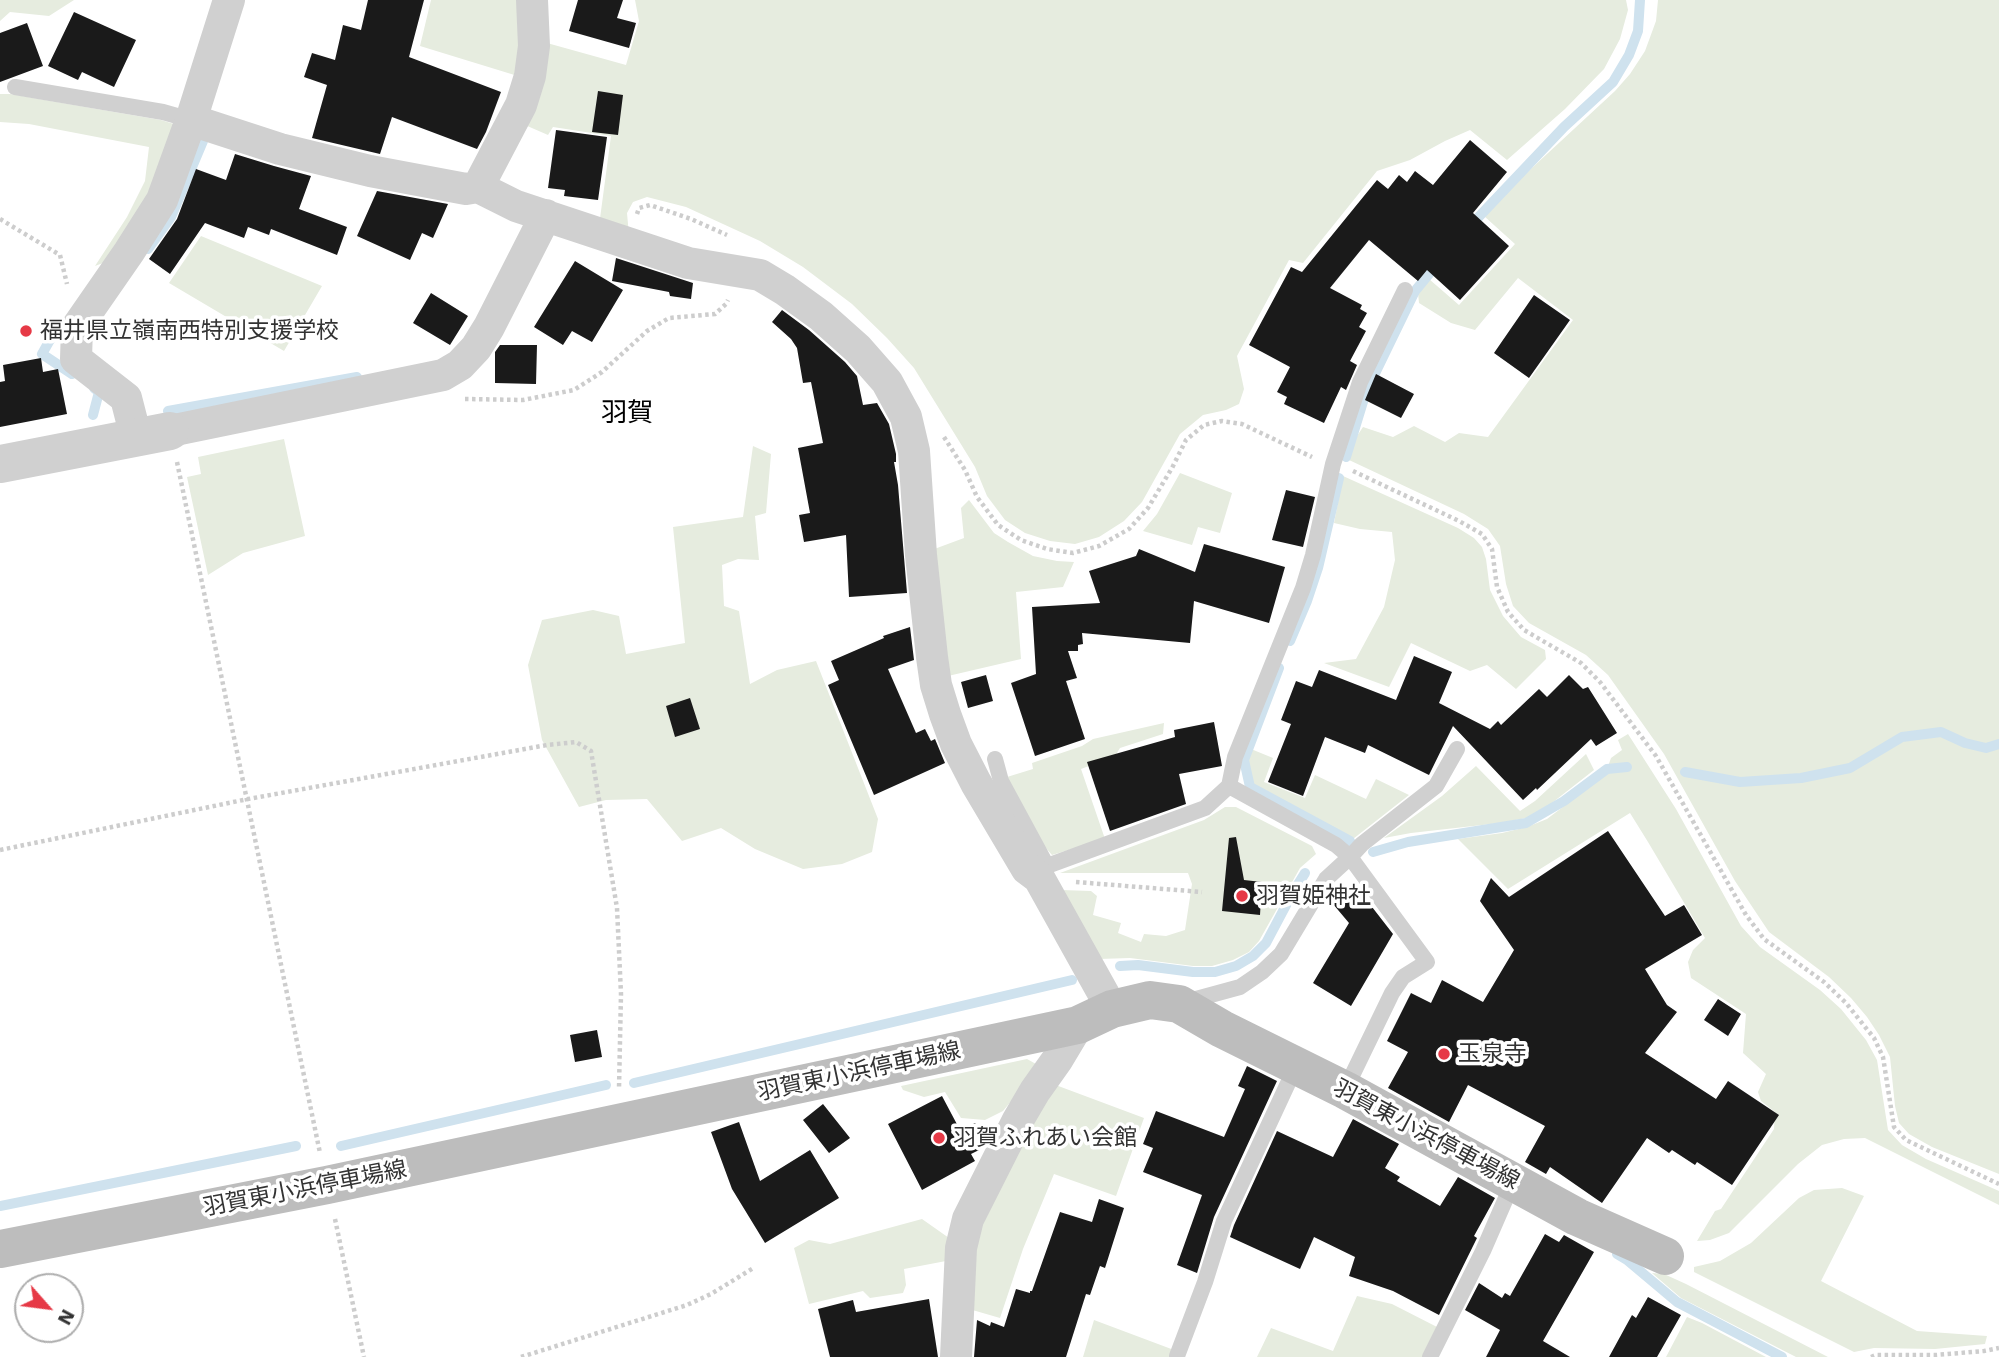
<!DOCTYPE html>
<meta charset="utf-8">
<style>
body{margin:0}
#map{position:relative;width:1999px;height:1357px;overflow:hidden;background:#fff;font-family:"Work Sans",sans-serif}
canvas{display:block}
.north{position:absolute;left:14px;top:1273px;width:70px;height:70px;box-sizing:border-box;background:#fff;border:2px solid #adadad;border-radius:50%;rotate:118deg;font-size:19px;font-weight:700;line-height:28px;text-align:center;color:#333}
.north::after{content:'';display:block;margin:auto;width:24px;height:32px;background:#e63946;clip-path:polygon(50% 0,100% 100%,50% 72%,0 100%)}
</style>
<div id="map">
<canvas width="1999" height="1357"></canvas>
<div class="north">N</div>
</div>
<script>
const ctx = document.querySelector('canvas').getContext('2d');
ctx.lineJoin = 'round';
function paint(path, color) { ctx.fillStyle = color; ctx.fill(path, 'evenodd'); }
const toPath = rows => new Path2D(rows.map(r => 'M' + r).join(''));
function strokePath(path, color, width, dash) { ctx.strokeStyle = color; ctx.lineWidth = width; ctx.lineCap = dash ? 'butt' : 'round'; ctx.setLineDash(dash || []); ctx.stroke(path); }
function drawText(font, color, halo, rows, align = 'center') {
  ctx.font = font + ' "Work Sans","Noto Sans JP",sans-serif'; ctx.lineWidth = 7; ctx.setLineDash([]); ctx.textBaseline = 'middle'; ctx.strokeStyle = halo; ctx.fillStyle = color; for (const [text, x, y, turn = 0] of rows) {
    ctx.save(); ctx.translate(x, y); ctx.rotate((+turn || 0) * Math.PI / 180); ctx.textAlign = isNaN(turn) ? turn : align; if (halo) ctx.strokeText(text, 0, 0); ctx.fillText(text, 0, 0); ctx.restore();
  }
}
paint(toPath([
 [0,0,74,0,49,16,10,12,0,21],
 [431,0,523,0,521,77,420,46],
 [635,0,1626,0,1628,10,1620,39,1604,69,1565,109,1507,160,1470,130,1445,141,1410,160,1377,171,1303,263,1289,260,1237,356,1244,389,1239,404,1226,410,1203,415,1180,434,1142,502,1124,521,1099,537,1075,544,1050,541,1025,533,1005,520,987,496,975,467,914,368,887,338,852,304,803,267,760,241,686,207,647,197,633,202,627,213,629,235,599,226,611,136,553,127,548,135,525,125,547,43,626,65,639,21],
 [1658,0,1999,0,1999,1174,1932,1147,1909,1134,1899,1123,1895,1106,1890,1057,1879,1035,1867,1017,1851,998,1829,977,1769,932,1735,881,1664,754,1608,675,1586,655,1529,623,1513,606,1506,584,1500,546,1488,529,1464,514,1349,460,1357,436,1363,427,1393,437,1414,426,1445,442,1459,433,1488,437,1573,320,1518,278,1475,330,1451,323,1419,303,1418,293,1429,279,1459,305,1515,244,1484,216,1520,179,1615,91,1630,74,1645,51,1656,21],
 [0,94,10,94,161,120,177,125,157,180,108,261,95,266,127,217,145,181,149,147,29,124,0,122],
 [201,236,322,286,284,351,169,283],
 [284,439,305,536,243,553,208,575,187,477,201,474,198,457],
 [753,446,771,454,766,513,755,516,759,560,738,559,722,565,724,606,739,611,750,684,777,670,816,661,878,819,872,852,842,864,803,869,755,849,721,828,682,841,647,799,606,800,579,807,542,740,528,665,542,620,593,610,619,616,626,654,685,643,673,527,743,517],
 [1180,473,1232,493,1220,533,1198,527,1192,545,1143,531,1157,514],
 [1343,476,1458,528,1474,538,1482,547,1486,559,1490,590,1503,616,1521,637,1545,650,1546,659,1516,689,1487,665,1470,671,1411,643,1389,687,1324,663,1356,659,1384,607,1395,560,1392,532,1360,529,1334,523],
 [969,500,994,533,1008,542,1033,556,1057,561,1074,562,1063,587,1016,592,1021,659,948,676,929,551,964,538,961,508],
 [1164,723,1163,734,1120,748,1115,756,1081,769,1105,839,1052,855,1045,847,1007,777,1033,769,1032,763,1082,746,1093,739],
 [1628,734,1676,809,1741,926,1760,947,1820,990,1841,1009,1866,1040,1877,1060,1888,1130,1902,1145,1926,1159,1999,1191,1999,1205,1865,1138,1844,1139,1822,1145,1798,1164,1729,1233,1710,1240,1697,1241,1715,1211,1721,1209,1774,1129,1775,1112,1761,1101,1758,1092,1766,1074,1743,1053,1746,1014,1691,978,1688,962,1693,950,1705,938,1648,842,1630,813,1508,889,1458,839,1502,833,1527,827,1547,819,1605,775,1611,758,1622,750,1618,740],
 [1251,749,1273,758,1264,782,1305,798,1315,775,1366,799,1376,779,1409,795,1353,839,1253,785,1247,760],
 [1586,754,1594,770,1543,810,1526,818,1500,823,1411,833,1384,838,1442,796,1476,766,1520,811,1535,801],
 [1225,807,1236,807,1312,846,1316,854,1300,868,1259,941,1249,952,1233,960,1212,966,1193,966,1130,958,1099,959,1061,890,1091,891,1097,896,1093,915,1121,923,1118,933,1141,942,1144,934,1166,936,1185,930,1192,884,1188,873,1060,873,1204,820],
 [1027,1059,1036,1064,1026,1083,1003,1111,985,1120,961,1118,945,1092,924,1097,903,1090,901,1086],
 [1053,1084,1144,1118,1116,1196,1054,1174,1023,1249,1000,1318,969,1309,978,1226],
 [1842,1188,1864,1196,1821,1281,1917,1331,1987,1336,1985,1344,1935,1349,1874,1348,1854,1352,1694,1272,1694,1267,1720,1261,1751,1243,1799,1198,1814,1190],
 [922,1219,949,1238,946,1261,904,1269,906,1285,903,1293,870,1298,863,1291,809,1304,794,1248,809,1240,830,1244],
 [1652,1273,1664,1274,1686,1284,1828,1357,1796,1357,1681,1298],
 [1357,1296,1392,1304,1439,1328,1424,1357,1257,1357,1271,1328,1333,1351],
 [1687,1317,1702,1323,1766,1357,1666,1357],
 [1094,1320,1174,1350,1171,1357,1083,1357]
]), '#e6ecdf');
strokePath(toPath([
 [1471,225,1564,127,1613,82,1629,55,1638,31,1640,0],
 [148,249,171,217,203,141],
 [55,331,42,354,72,374],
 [168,411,357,377],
 [93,415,99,392,94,388],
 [1346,457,1366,392,1415,291,1438,263],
 [1290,641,1307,601,1318,568,1339,478],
 [1279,668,1244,760,1250,787,1350,841],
 [1685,772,1740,782,1801,778,1850,768,1902,737,1941,732,1965,743,1986,748,1999,744],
 [1373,852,1408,842,1526,823,1564,801,1607,769,1627,767],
 [1120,966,1138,965,1193,972,1215,972,1236,966,1253,956,1266,943,1292,894,1305,873],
 [634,1083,1072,980],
 [341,1146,606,1085],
 [0,1206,296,1146],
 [1617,1254,1627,1260,1677,1302,1782,1357]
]), '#cfe2ee', 10);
paint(toPath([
 [368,0,424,0,409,57,501,92,486,132,477,149,392,117,380,154,312,138,327,85,304,77,312,53,335,60,343,25,361,30],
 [578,0,623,0,617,18,636,23,629,48,569,31],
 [74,12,136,40,114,87,82,72,78,80,48,66],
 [27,23,43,66,0,82,0,33],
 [598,91,623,95,618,135,592,132],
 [556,130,607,137,598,200,564,196,565,190,548,188],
 [1470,140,1507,172,1473,213,1509,246,1460,300,1427,270,1418,281,1369,240,1330,288,1362,305,1360,309,1367,313,1359,327,1366,331,1350,361,1357,365,1346,390,1341,387,1324,423,1284,404,1287,397,1277,392,1290,367,1249,345,1291,267,1302,272,1377,180,1388,189,1399,175,1407,182,1415,171,1433,185],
 [235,154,274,166,311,176,299,209,347,227,337,255,271,229,269,235,248,227,244,238,205,223,170,274,149,259,177,219,196,169,226,180],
 [377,191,448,204,433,238,422,233,410,260,357,236],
 [616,258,693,283,691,299,670,296,669,292,612,281],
 [575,261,623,290,592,342,572,331,563,345,534,327],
 [431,293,468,316,450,345,413,323],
 [1534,295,1570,320,1529,378,1494,353],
 [782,310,809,330,845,362,857,376,863,405,877,403,889,424,896,454,896,462,894,462,898,485,907,593,849,597,846,535,804,542,799,515,810,513,798,448,823,443,811,382,803,383,797,348,791,339,772,322],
 [500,345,537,345,536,384,495,383,495,352],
 [41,358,43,372,58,369,67,414,0,427,0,382,5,381,3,365],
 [1376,374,1414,394,1401,418,1365,400],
 [1286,490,1315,497,1303,547,1272,540],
 [1204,544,1285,567,1269,623,1194,601,1190,643,1082,633,1083,644,1078,645,1078,651,1068,651,1077,678,1066,681,1085,739,1035,756,1011,683,1036,674,1032,607,1100,603,1089,571,1136,556,1139,549,1195,572],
 [910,627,914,660,888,669,916,733,925,729,931,741,935,739,945,763,874,795,828,685,839,680,831,661,884,638,883,636],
 [1414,656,1452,672,1439,703,1490,729,1498,721,1501,725,1539,689,1547,697,1569,675,1583,689,1588,687,1617,733,1596,746,1591,739,1537,790,1536,788,1523,800,1453,726,1429,775,1368,745,1365,753,1325,737,1303,796,1268,782,1291,724,1281,720,1296,681,1312,687,1319,670,1396,700],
 [986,675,993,701,968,708,961,682],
 [690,698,700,729,675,737,666,706],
 [1214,722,1222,766,1179,774,1186,804,1110,831,1087,762,1175,737,1174,730],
 [1608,831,1665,916,1684,905,1702,935,1645,969,1667,1005,1677,1012,1645,1053,1716,1099,1728,1081,1779,1115,1732,1185,1697,1162,1695,1165,1672,1150,1669,1153,1647,1138,1602,1203,1550,1167,1546,1174,1525,1162,1545,1126,1468,1085,1449,1122,1388,1088,1408,1052,1387,1041,1411,993,1431,1003,1442,980,1483,1002,1514,950,1480,901,1491,878,1509,897],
 [1236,837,1244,880,1262,882,1260,915,1222,911,1229,838],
 [1355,885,1393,934,1351,1006,1313,983,1349,923,1333,904],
 [1718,999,1741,1014,1728,1036,1704,1020],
 [597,1030,602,1057,575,1062,570,1035],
 [1247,1066,1277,1081,1214,1217,1197,1273,1177,1265,1202,1195,1143,1172,1153,1148,1143,1144,1156,1111,1224,1137,1245,1089,1238,1086],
 [942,1096,960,1130,975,1123,986,1143,983,1148,971,1154,975,1161,922,1190,888,1124],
 [823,1104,850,1138,829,1153,803,1120],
 [1353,1119,1399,1144,1385,1168,1400,1177,1397,1181,1440,1206,1458,1177,1495,1198,1474,1236,1477,1238,1439,1315,1393,1291,1349,1276,1355,1257,1314,1237,1300,1269,1230,1237,1234,1225,1277,1131,1333,1157],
 [739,1122,760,1181,810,1150,839,1198,765,1243,732,1189,711,1132],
 [1099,1199,1124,1208,1105,1268,1100,1266,1090,1295,1086,1294,1066,1357,974,1357,977,1320,990,1326,991,1322,1004,1327,1016,1289,1030,1293,1030,1291,1032,1291,1060,1212,1092,1222],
 [1545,1234,1559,1242,1564,1235,1594,1252,1543,1341,1570,1357,1486,1357,1500,1330,1465,1310,1479,1283,1502,1298,1505,1293,1510,1296],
 [1648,1297,1681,1315,1657,1357,1609,1357,1632,1315,1636,1318],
 [929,1299,938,1357,830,1357,818,1309,853,1300,856,1312]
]), '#1a1a1a');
strokePath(toPath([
 [637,214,639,208,650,205,691,219,727,235],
 [0,219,60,255,67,284],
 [465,399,523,400,574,390,602,372,647,331,669,318,715,314,726,304,728,300],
 [944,437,965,470,977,497,998,525,1021,540,1047,549,1073,553,1099,546,1129,529,1148,508,1172,468,1186,440,1204,425,1222,421,1242,424,1312,457],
 [177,462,320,1153],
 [1353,471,1459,521,1482,534,1492,549,1497,587,1508,612,1524,630,1581,663,1600,682,1656,756,1746,915,1764,939,1824,982,1846,1003,1874,1038,1883,1057,1894,1127,1906,1140,1999,1184],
 [0,850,248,799,547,745,576,742,591,751,617,908,621,994,619,1088],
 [1076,882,1202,892],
 [335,1219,364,1357],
 [521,1357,687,1305,711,1294,755,1267],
 [1871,1357,1876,1355,1936,1355,1984,1351,1999,1348]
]), '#cdcdcd', 4.5, [3.5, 3.5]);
strokePath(toPath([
 [15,87,163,112,191,120],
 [995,759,1001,781,1047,866],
 [1229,786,1235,757,1303,588,1313,555,1333,464,1360,382,1405,290],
 [1039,878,1047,866,1205,808,1229,786,1336,845,1350,857,1362,844,1436,786,1457,749],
 [1185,1002,1240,987,1262,972,1281,954,1326,879,1350,857,1427,962,1403,977,1392,993,1345,1090],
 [1177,1356,1205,1282,1224,1221,1296,1066],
 [1430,1357,1483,1251,1513,1182]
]), '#d0d0d0', 16);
strokePath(toPath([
 [191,120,280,149,370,171,466,189,478,187,516,206,688,263,760,275,785,290,821,316,858,349,887,382,906,417,914,451,921,555,932,657,936,685,945,714,956,744,976,783,1027,869,1039,878,1112,1009],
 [478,187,521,105,530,76,534,46,532,0],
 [170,431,443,375,460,365,476,348,489,327,546,215],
 [136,437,126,398,76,359,77,327,129,252,162,200,191,120,229,0],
 [956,1357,961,1248,968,1219,1018,1120,1035,1091,1057,1060,1078,1025]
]), '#d0d0d0', 32);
strokePath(toPath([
 [0,464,170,431]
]), '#d0d0d0', 38);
strokePath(toPath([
 [0,1249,327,1185,1078,1025,1112,1009,1150,1000,1179,1004,1222,1029,1345,1090,1577,1217,1665,1256]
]), '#bdbdbd', 38);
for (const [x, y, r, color] of [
 [26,331,7,"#e63946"],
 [1242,896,7,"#e63946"],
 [1444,1054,7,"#e63946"],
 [939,1138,7,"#e63946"]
]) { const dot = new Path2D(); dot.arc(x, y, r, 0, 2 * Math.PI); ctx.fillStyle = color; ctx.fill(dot); strokePath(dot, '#fff', 2.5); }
drawText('23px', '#333', '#fff', [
 ["福井県立嶺南西特別支援学校",40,331],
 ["羽賀姫神社",1256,896],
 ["玉泉寺",1458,1054],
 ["羽賀ふれあい会館",953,1138]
], 'left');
drawText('23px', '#333', '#fff', [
 ["羽賀東小浜停車場線",859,1072,-12],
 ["羽賀東小浜停車場線",1426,1135,28],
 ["羽賀東小浜停車場線",305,1189,-11]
]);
drawText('26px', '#000', '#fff', [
 ["羽賀",627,413]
]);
</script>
